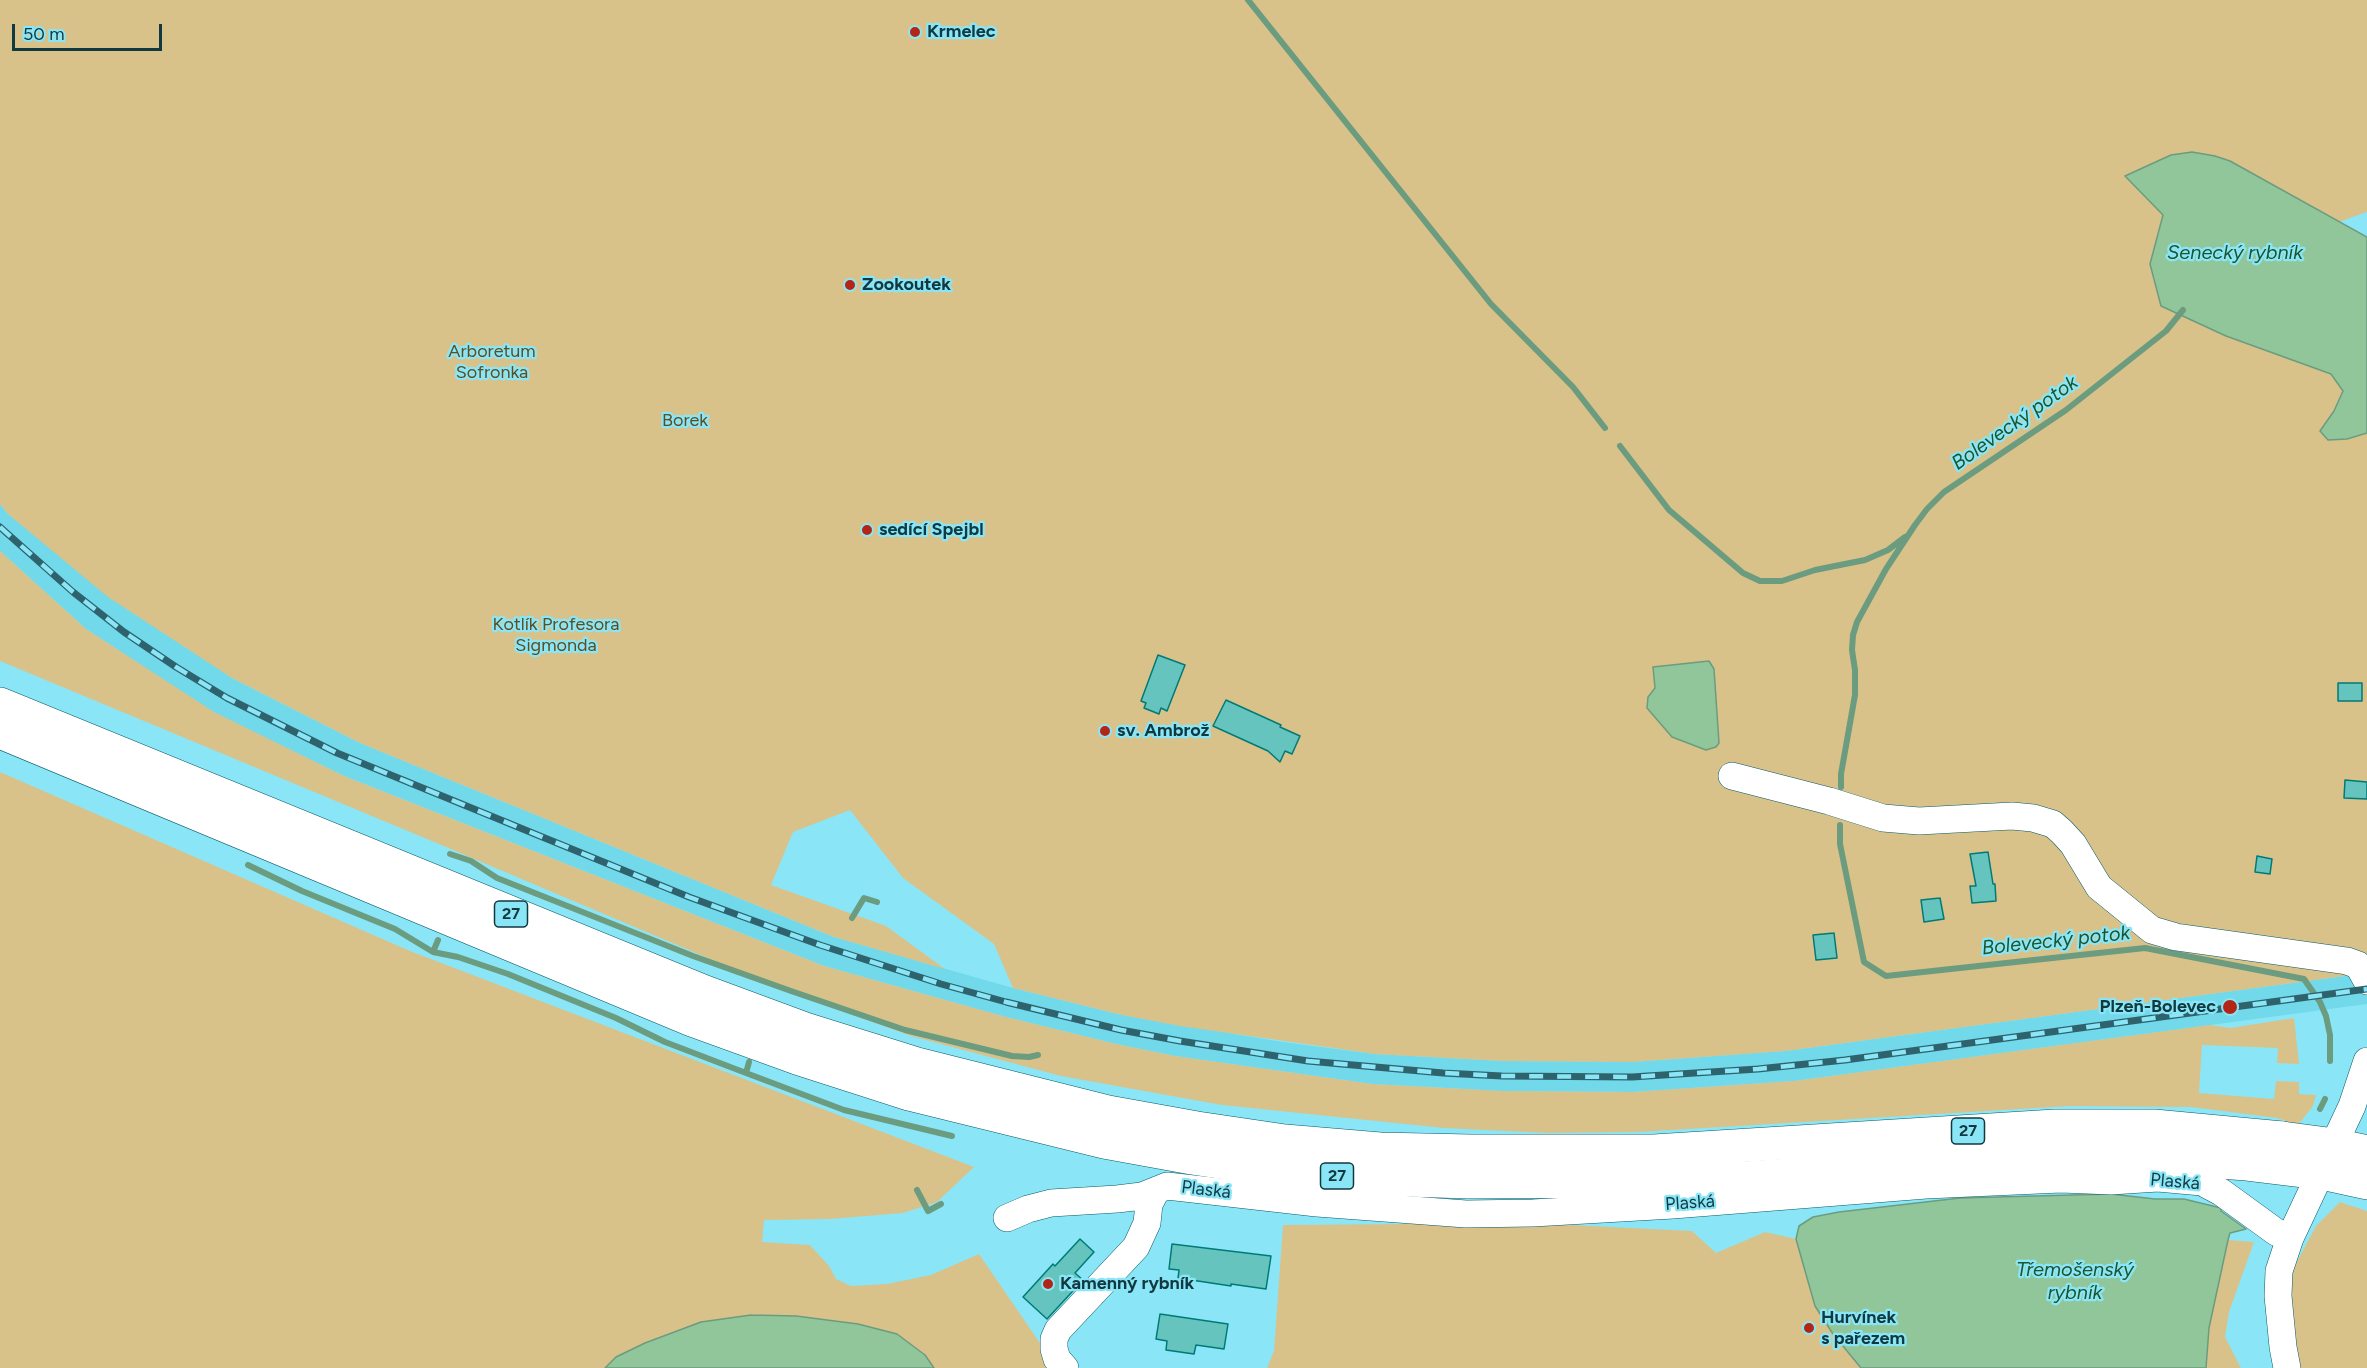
<!DOCTYPE html>
<meta charset="utf-8">
<style>
body{margin:0}
#map{position:relative;width:2367px;height:1368px;overflow:hidden;background:#8ae6f7;font-family:Figtree,sans-serif}
canvas{display:block}
.scale{position:absolute;left:12px;top:24px;width:150px;height:27px;box-sizing:border-box;border:3px solid #113940;border-top:0;padding-left:8px;font-size:18px;line-height:21px;white-space:nowrap;color:#113940;-webkit-text-stroke:4px #8ae6f7;paint-order:stroke}
</style>
<div id="map">
<canvas width="2367" height="1368"></canvas>
<div class="scale">50 m</div>
</div>
<script>
const ctx = document.querySelector('canvas').getContext('2d');
ctx.lineJoin = 'round';
function paint(path, color) { ctx.fillStyle = color; ctx.fill(path, 'evenodd'); }
const toPath = rows => new Path2D(rows.map(r => 'M' + r).join(''));
function strokePath(path, color, width, dash) { ctx.strokeStyle = color; ctx.lineWidth = width; ctx.lineCap = dash ? 'butt' : 'round'; ctx.setLineDash(dash || []); ctx.stroke(path); }
function drawText(font, color, halo, rows, align = 'center') {
  ctx.font = font + ' Figtree,sans-serif'; ctx.lineWidth = 4.5; ctx.setLineDash([]); ctx.textBaseline = 'middle'; ctx.strokeStyle = halo; ctx.fillStyle = color; for (const [text, x, y, turn = 0] of rows) {
    ctx.save(); ctx.translate(x, y); ctx.rotate((+turn || 0) * Math.PI / 180); ctx.textAlign = isNaN(turn) ? turn : align; if (halo) ctx.strokeText(text, 0, 0); ctx.fillText(text, 0, 0); ctx.restore();
  }
}
paint(toPath([
 [0,504,8,514,232,678,360,743,834,937,1013,988,1122,1015,1283,1042,1375,1054,1503,1061,1632,1062,1785,1051,2367,973,2367,1004,1794,1081,1633,1092,1502,1091,1372,1084,1175,1056,1116,1044,1006,1017,824,966,344,776,214,713,86,629,0,551]
]), '#72d9eb');
paint(toPath([
 [0,0,2367,0,2367,212,2339,222,2230,161,2163,215,2150,264,2161,306,2226,336,2331,374,2343,391,2334,411,2347,439,2367,433,2367,973,1785,1051,1632,1062,1503,1061,1375,1054,1180,1026,1122,1015,1013,988,994,944,903,878,850,810,793,832,771,885,886,926,945,969,834,937,360,743,232,678,108,597,8,514,0,504],
 [1714,669,1719,743,1716,747,1648,697,1655,688],
 [0,551,86,629,214,712,344,776,824,966,1006,1017,1116,1044,1175,1056,1372,1084,1502,1091,1633,1092,1794,1081,2210,1025,2230,1028,2294,1018,2299,1064,2277,1063,2278,1048,2202,1045,2199,1093,2274,1099,2276,1081,2299,1082,2299,1094,2316,1095,2313,1106,2298,1125,2277,1118,2191,1107,2070,1106,1638,1132,1548,1133,1444,1128,1222,1105,1061,1076,911,1036,762,981,439,844,0,661],
 [0,772,410,951,974,1167,937,1202,903,1213,830,1219,764,1220,762,1242,810,1245,829,1266,836,1279,851,1286,887,1284,931,1275,979,1254,1057,1368,934,1368,925,1355,897,1334,858,1324,796,1316,751,1315,701,1322,616,1357,605,1368,0,1368],
 [2340,1202,2367,1211,2367,1368,2294,1368,2286,1320,2292,1271,2316,1226],
 [1531,1223,1692,1231,1716,1253,1765,1232,1796,1239,1815,1306,1833,1334,1861,1368,1267,1368,1274,1351,1283,1225],
 [2228,1240,2254,1242,2229,1312,2225,1337,2241,1368,2206,1368,2209,1328]
]), '#d8c289');
const water = toPath([
 [2192,152,2215,156,2230,161,2367,237,2367,433,2347,439,2328,440,2320,431,2334,411,2343,391,2331,374,2226,336,2161,306,2150,264,2163,215,2125,176,2171,155,2192,152],
 [1709,661,1714,669,1719,743,1716,747,1706,750,1672,737,1647,708,1648,697,1655,688,1653,667,1709,661],
 [2111,1194,2155,1199,2184,1199,2221,1208,2221,1211,2246,1229,2230,1233,2228,1240,2209,1328,2206,1368,1861,1368,1833,1334,1815,1306,1796,1239,1799,1226,1813,1217,1839,1212,1960,1198,2111,1194],
 [751,1315,796,1316,858,1324,897,1334,925,1355,934,1368,605,1368,616,1357,645,1343,701,1322,751,1315]
]);
paint(water, '#91c69b');
strokePath(water, '#6b9c80', 1.5);
strokePath(toPath([
 [1248,0,1491,304,1573,387,1605,428],
 [1620,446,1669,510,1743,573,1760,581,1782,581,1815,570,1865,560,1888,550,1905,537],
 [1841,787,1841,774,1855,695,1855,670,1852,650,1853,635,1857,622,1886,569,1915,525,1927,509,1944,492,2066,410,2166,331,2183,310],
 [1840,825,1840,844,1864,962,1886,976,2145,948,2304,979,2320,1002,2326,1016,2330,1035,2330,1061],
 [450,854,471,861,497,878,693,956,791,991,905,1030,1012,1056,1029,1057,1038,1055],
 [248,865,302,891,395,929,433,952],
 [852,918,864,898,877,902],
 [438,940,433,952,458,957,508,974,616,1018,665,1042,746,1073,749,1062],
 [746,1073,844,1110,952,1136],
 [2320,1109,2325,1099],
 [917,1190,928,1211,941,1204]
]), '#6b9c80', 6);
const building = toPath([
 [1158,655,1185,665,1167,711,1161,708,1159,714,1144,708,1146,703,1141,701,1158,655],
 [2338,683,2362,683,2362,701,2338,701,2338,683],
 [1226,700,1281,725,1280,727,1300,736,1292,754,1285,751,1280,762,1268,751,1213,726,1226,700],
 [2345,780,2367,782,2367,799,2344,798,2345,780],
 [1988,852,1993,884,1995,884,1996,901,1972,903,1970,886,1976,886,1970,854,1988,852],
 [2257,856,2272,859,2270,874,2255,872,2257,856],
 [1940,898,1944,919,1924,922,1921,900,1940,898],
 [1834,933,1837,958,1816,960,1813,935,1834,933],
 [1080,1239,1094,1252,1075,1273,1083,1280,1047,1319,1023,1297,1053,1264,1055,1266,1080,1239],
 [1172,1244,1271,1256,1266,1289,1231,1284,1231,1286,1178,1278,1179,1270,1169,1269,1172,1244],
 [1160,1314,1228,1324,1224,1349,1196,1345,1194,1354,1166,1350,1167,1341,1156,1339,1160,1314]
]);
paint(building, '#65c4be');
strokePath(building, '#007a76', 1.5);
const minor = toPath([
 [1732,776,1829,801,1883,818,1919,821,2012,816,2033,818,2053,824,2062,832,2073,844,2099,887,2152,930,2176,937,2347,961,2358,965,2367,981],
 [1007,1218,1028,1209,1051,1203,1117,1199,1142,1196,1167,1186,1317,1203,1466,1214,1533,1213,1673,1205,1926,1185,2061,1179,2111,1181,2158,1178,2202,1182,2221,1192,2276,1232,2290,1238],
 [1065,1368,1057,1359,1054,1349,1054,1339,1058,1330,1136,1247,1147,1223,1149,1204,1156,1191],
 [2287,1368,2283,1347,2278,1296,2279,1271,2290,1238,2352,1106,2367,1061]
]);
const major = toPath([
 [2282,1138,2335,1145,2367,1152],
 [1654,1181,1745,1178,2055,1157,2152,1157,2247,1164,2321,1173,2367,1183]
]);
const highway = toPath([
 [0,704,705,992,805,1029,917,1064,1108,1112,1197,1128,1285,1141,1380,1149,1470,1151,1654,1151,2055,1126,2154,1126,2282,1138],
 [0,732,692,1020,797,1058,909,1094,1104,1142,1192,1158,1280,1171,1376,1179,1468,1182,1654,1181]
]);
strokePath(minor, '#065a66', 28);
strokePath(major, '#065a66', 34);
strokePath(highway, '#065a66', 34);
strokePath(minor, '#fff', 27);
strokePath(major, '#fff', 33);
strokePath(highway, '#fff', 33);
const rail = toPath([
 [0,527,73,592,124,632,176,667,227,698,337,753,689,897,820,945,941,984,1006,1002,1121,1030,1180,1041,1308,1061,1443,1073,1502,1076,1632,1077,1758,1069,1845,1060,2367,989]
]);
strokePath(rail, '#2e636d', 7);
strokePath(rail, '#8ae6f7', 4.5, [14]);
for (const [x, y, r, color] of [
 [915,32,6,"#b32517"],
 [850,285,6,"#b32517"],
 [867,530,6,"#b32517"],
 [1105,731,6,"#b32517"],
 [2230,1007,8,"#b32517"],
 [1048,1284,6,"#b32517"],
 [1809,1328,6,"#b32517"]
]) { const dot = new Path2D(); dot.arc(x, y, r, 0, 2 * Math.PI); ctx.fillStyle = color; ctx.fill(dot); strokePath(dot, '#8ae6f7', 2); }
for (const [x, y, w] of [
 [511,914,33],
 [1968,1131,33],
 [1337,1176,33]
]) { const box = new Path2D(); box.roundRect(x - w / 2, y - 13, w, 26, 4.5); ctx.fillStyle = '#8ae6f7'; ctx.fill(box); strokePath(box, '#113940', 1.5); }
drawText('bold 16px', '#113940', null, [
 ["27",511,914],
 ["27",1968,1131],
 ["27",1337,1176]
]);
drawText('bold 18px', '#113940', '#8ae6f7', [
 ["Krmelec",927,32],
 ["Zookoutek",862,285],
 ["sedící Spejbl",879,530],
 ["sv. Ambrož",1117,731],
 ["Plzeň-Bolevec",2216,1007,"right"],
 ["Kamenný rybník",1060,1284],
 ["Hurvínek",1821,1318],
 ["s pařezem",1821,1339]
], 'left');
drawText('18px', '#5d4d1f', '#8ae6f7', [
 ["Arboretum",492,352],
 ["Sofronka",492,373],
 ["Borek",685,421],
 ["Kotlík Profesora",556,625],
 ["Sigmonda",556,646]
]);
drawText('18px', '#113940', '#8ae6f7', [
 ["Plaská",2175,1182,5],
 ["Plaská",1206,1190,7],
 ["Plaská",1690,1203,-4]
]);
drawText('italic 20px', '#1c552d', '#8ae6f7', [
 ["Senecký rybník",2235,253],
 ["Bolevecký potok",2015,423,-35],
 ["Bolevecký potok",2056,941,-6],
 ["Třemošenský",2075,1270],
 ["rybník",2075,1293]
]);
</script>
